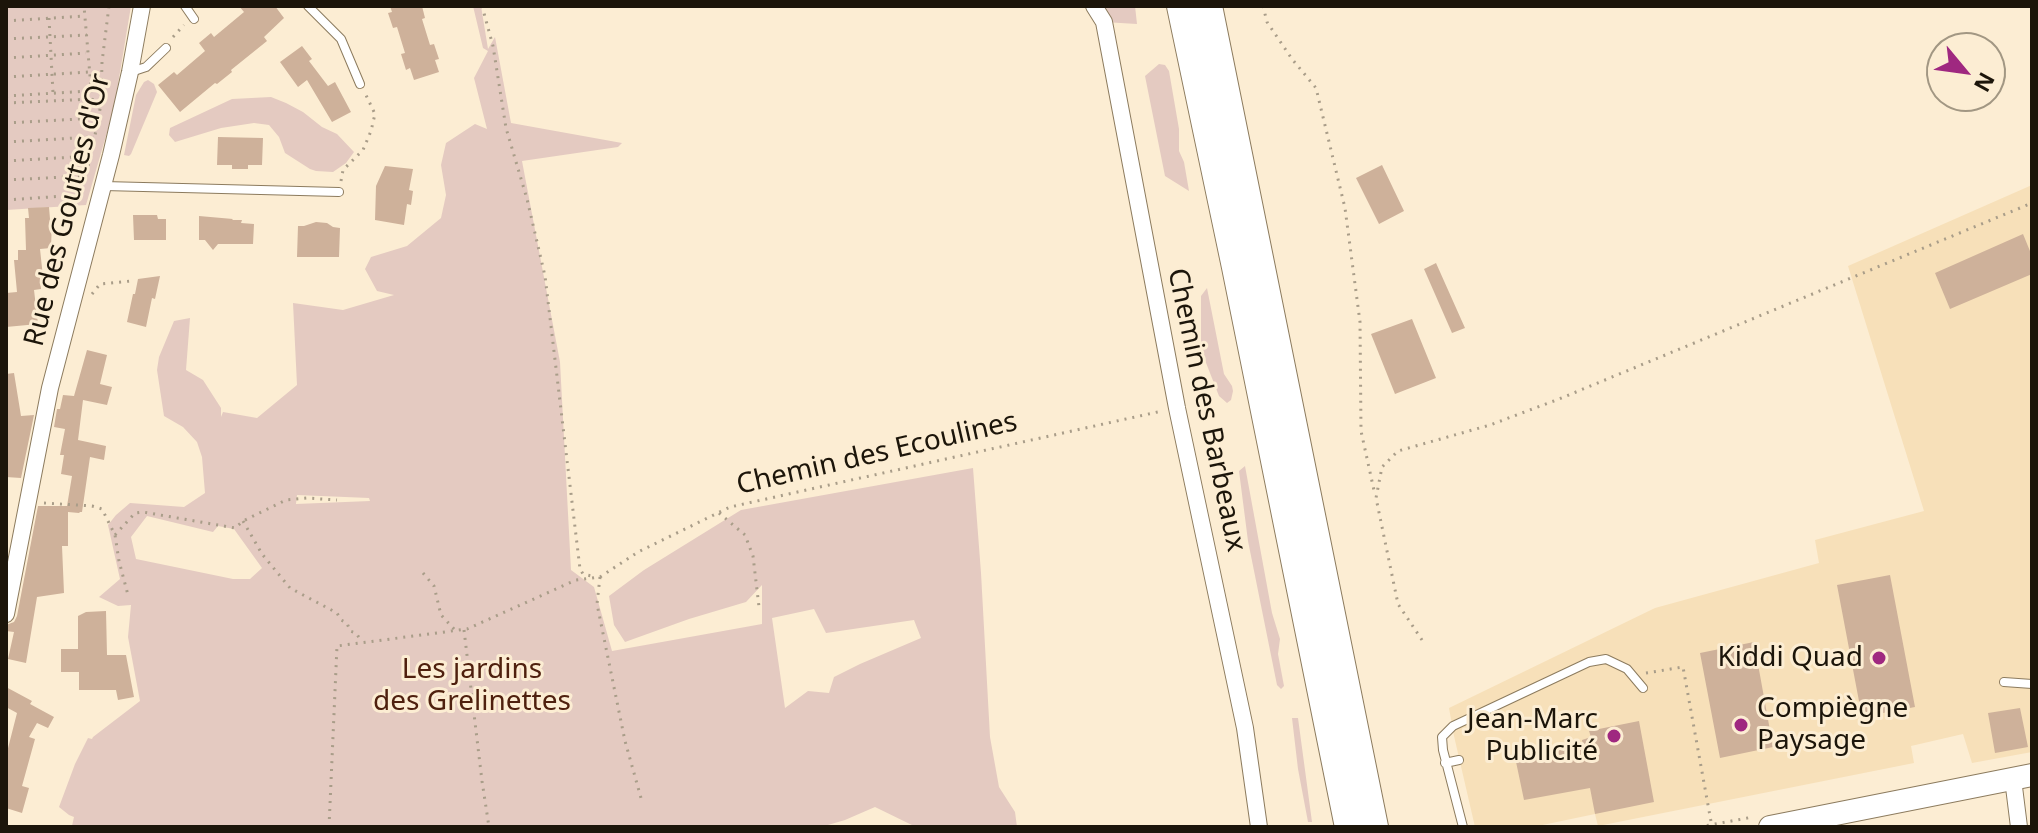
<!DOCTYPE html>
<meta charset="utf-8">
<style>
body{margin:0}
#map{position:relative;width:2038px;height:833px;overflow:hidden;background:#fcedd3;font-family:"Noto Sans",sans-serif}
canvas{display:block}
.frame{position:absolute;inset:0;border:8px solid #1c150a;pointer-events:none}
.north{position:absolute;left:1926px;top:32px;width:80px;height:80px;box-sizing:border-box;background:#fcedd3;border:2px solid #a29783;border-radius:50%;rotate:119deg;font-size:22px;font-weight:700;line-height:32px;text-align:center;color:#1c150a}
.north::after{content:'';display:block;margin:auto;width:28px;height:36px;background:#9f2880;clip-path:polygon(50% 0,100% 100%,50% 72%,0 100%)}
</style>
<div id="map">
<canvas width="2038" height="833"></canvas>
<div class="frame"></div>
<div class="north">N</div>
</div>
<script>
const ctx = document.querySelector('canvas').getContext('2d');
ctx.lineJoin = 'round';
function paint(path, color) { ctx.fillStyle = color; ctx.fill(path, 'evenodd'); }
const toPath = rows => new Path2D(rows.map(r => 'M' + r).join(''));
function strokePath(path, color, width, dash) { ctx.strokeStyle = color; ctx.lineWidth = width; ctx.lineCap = dash ? 'butt' : 'round'; ctx.setLineDash(dash || []); ctx.stroke(path); }
function drawText(font, color, halo, rows, align = 'center') {
  ctx.font = font + ' "Noto Sans",sans-serif'; ctx.lineWidth = 6; ctx.setLineDash([]); ctx.textBaseline = 'middle'; ctx.strokeStyle = halo; ctx.fillStyle = color; for (const [text, x, y, turn = 0] of rows) {
    ctx.save(); ctx.translate(x, y); ctx.rotate((+turn || 0) * Math.PI / 180); ctx.textAlign = isNaN(turn) ? turn : align; if (halo) ctx.strokeText(text, 0, 0); ctx.fillText(text, 0, 0); ctx.restore();
  }
}
paint(toPath([
 [2032,185,2032,752,1972,763,1963,734,1911,746,1914,763,1598,826,1595,814,1533,827,1475,827,1454,736,1449,708,1655,608,1819,563,1815,540,1924,511,1848,266]
]), '#f7e0b9');
paint(toPath([
 [131,6,114,108,86,205,6,210,6,7],
 [473,6,481,6,488,49,495,37,511,123,622,143,618,147,522,161,560,362,571,570,594,587,612,651,762,624,762,585,746,602,689,619,625,642,614,625,609,596,644,570,741,510,973,468,981,573,990,737,999,787,1015,812,1017,827,916,827,875,807,845,820,821,827,76,827,72,826,74,817,69,815,59,807,75,764,88,738,92,739,93,737,140,701,128,637,131,605,118,606,99,597,120,579,108,525,116,515,130,503,184,507,205,493,202,457,197,442,183,427,164,416,157,370,159,357,174,321,190,318,186,370,203,380,221,408,221,417,223,412,257,418,297,385,293,303,343,310,394,295,377,291,365,269,371,257,407,246,441,218,446,195,441,165,446,143,475,124,487,129,474,78,488,51,483,48],
 [297,495,369,498,370,501,296,504],
 [147,516,213,532,218,526,234,529,262,568,250,579,233,579,136,559,131,537],
 [814,609,826,633,914,620,921,638,860,664,834,677,829,693,808,691,785,708,772,618],
 [1094,6,1135,6,1137,24,1104,22],
 [1159,64,1165,65,1169,71,1179,129,1179,151,1184,162,1189,191,1165,176,1145,76],
 [148,80,154,84,157,92,131,154,129,156,124,155,136,95,144,82],
 [271,97,286,103,303,112,322,127,337,134,354,152,346,163,333,172,316,171,310,169,285,153,279,137,269,125,254,123,221,128,175,142,169,135,170,128,232,99],
 [1207,288,1224,374,1232,386,1233,391,1231,400,1227,403,1219,396,1201,350,1201,296],
 [1245,466,1272,613,1280,639,1278,654,1284,686,1281,689,1277,685,1248,541,1239,471],
 [1292,718,1298,718,1312,822,1308,822,1298,769]
]), '#e4cac1');
paint(toPath([
 [239,6,275,6,284,18,264,37,267,41,231,70,232,72,217,84,215,83,180,112,158,85,174,72,177,75,205,51,199,43,211,33,214,37,244,12],
 [390,6,422,6,425,18,422,19,430,45,434,44,439,59,435,60,439,72,414,80,410,68,406,70,401,54,405,53,397,27,393,28,388,13,392,12],
 [302,46,312,59,309,61,328,86,335,82,351,112,332,122,307,80,298,87,280,62],
 [218,137,263,138,262,165,248,165,248,169,232,169,232,165,217,165],
 [1382,165,1404,211,1379,224,1356,178],
 [385,166,413,169,409,190,413,191,411,205,407,204,404,225,375,220,376,186],
 [49,207,50,219,52,219,51,248,40,249,43,277,40,278,41,289,34,290,38,324,6,327,6,293,17,292,14,260,18,260,18,250,26,250,25,218,29,218,28,208],
 [133,215,157,215,158,219,166,219,166,240,134,240],
 [199,216,233,219,232,220,242,220,241,223,254,224,253,244,218,244,213,250,205,240,199,240],
 [316,222,327,223,333,227,340,228,339,257,297,257,298,226,304,226],
 [2023,234,2032,256,2032,274,1950,309,1935,273],
 [1436,263,1465,328,1452,333,1424,269],
 [160,276,155,299,152,298,146,327,127,322,133,294,135,294,138,279],
 [1412,319,1436,378,1395,394,1371,334],
 [87,350,107,355,100,384,112,387,107,405,83,400,78,440,106,446,104,460,90,457,82,512,80,512,79,513,68,512,68,546,62,546,64,593,37,597,26,663,8,659,14,632,6,631,6,625,14,622,17,616,38,506,67,506,72,476,61,474,64,455,60,455,65,429,54,427,57,409,60,409,63,395,74,396],
 [14,373,21,416,34,415,21,478,6,477,6,374],
 [1890,575,1915,707,1862,717,1837,585],
 [106,611,107,655,126,655,134,697,118,700,116,690,79,690,79,672,61,672,61,649,78,649,78,616,86,612],
 [1754,642,1773,747,1720,758,1700,653],
 [6,687,32,701,30,704,54,717,48,728,37,723,29,737,35,739,22,786,29,788,22,813,6,808,6,756,17,713,6,707],
 [2020,708,2028,747,1995,753,1988,713],
 [1639,721,1654,802,1595,814,1590,788,1524,800,1515,757,1583,745,1582,740,1591,737,1589,731]
]), '#ceb19a');
const lane = toPath([
 [185,6,194,19],
 [308,6,341,39,360,84],
 [131,72,146,67,166,48],
 [104,186,339,192],
 [2004,682,2032,684],
 [1445,763,1459,760],
 [1463,827,1443,750,1442,737,1453,726,1589,662,1606,659,1627,669,1643,688]
]);
const street = toPath([
 [1094,6,1104,22,1177,408,1245,728,1259,827],
 [6,614,50,388,111,155,130,72,142,6],
 [2013,779,2019,827]
]);
const secondary = toPath([
 [1770,827,2032,775]
]);
const highway = toPath([
 [1181,6,1236,267,1349,827],
 [1208,6,1374,827]
]);
strokePath(lane, '#8c7b5e', 10);
strokePath(street, '#8c7b5e', 18);
strokePath(secondary, '#8c7b5e', 24);
strokePath(highway, '#8c7b5e', 30);
strokePath(toPath([
 [482,6,493,46,506,128,527,199,545,276,580,569,583,574,596,577],
 [1263,6,1267,22,1292,59,1316,88,1345,208,1360,322,1361,431,1375,495],
 [49,18,53,93],
 [6,21,85,16],
 [173,37,184,25],
 [6,39,87,35],
 [6,58,86,53],
 [6,77,89,72],
 [6,96,90,91],
 [6,103,92,99],
 [101,104,102,62,109,6],
 [6,123,98,118],
 [6,142,94,137],
 [6,161,92,156],
 [6,180,85,176],
 [341,181,343,170,363,150,371,131,375,114,365,93],
 [6,200,79,195,91,156,101,104,92,99,84,6],
 [92,294,100,284,131,281],
 [44,503,92,506,102,509,115,535,119,561,128,595],
 [719,513,745,535,753,556,759,607],
 [243,521,262,554,290,588,337,613,341,620,347,623,350,631,356,633,362,642],
 [115,535,135,513,143,512,235,528,243,521,286,500,307,498,337,500],
 [423,573,434,586,441,615,456,631],
 [600,577,597,604,625,741,641,798],
 [464,630,482,781,489,827],
 [1422,640,1398,604,1376,498,1382,467,1398,451,1490,425,1559,399,2032,203],
 [1646,673,1683,667,1712,827],
 [329,827,337,646,467,629,576,580,600,577,638,552,730,507,1162,411],
 [1699,827,1753,817]
]), '#a99d89', 3, [2, 6]);
strokePath(lane, '#fff', 8);
strokePath(street, '#fff', 16);
strokePath(secondary, '#fff', 22);
strokePath(highway, '#fff', 28);
for (const [x, y, r, color] of [
 [1879,658,8,"#9f2880"],
 [1741,725,8,"#9f2880"],
 [1614,736,8,"#9f2880"]
]) { const dot = new Path2D(); dot.arc(x, y, r, 0, 2 * Math.PI); ctx.fillStyle = color; ctx.fill(dot); strokePath(dot, '#fcedd3', 3); }
drawText('28px', '#1c150a', '#fcedd3', [
 ["Rue des Gouttes d'Or",68,210,-76],
 ["Chemin des Barbeaux",1206,410,78],
 ["Chemin des Ecoulines",877,454,-13]
]);
drawText('28px', '#1c150a', '#fcedd3', [
 ["Kiddi Quad",1863,658],
 ["Compiègne",1757,709,"left"],
 ["Paysage",1757,741,"left"],
 ["Jean-Marc",1598,720],
 ["Publicité",1598,752]
], 'right');
drawText('28px', '#4f200e', '#fcedd3', [
 ["Les jardins",472,670],
 ["des Grelinettes",472,702]
]);
</script>
